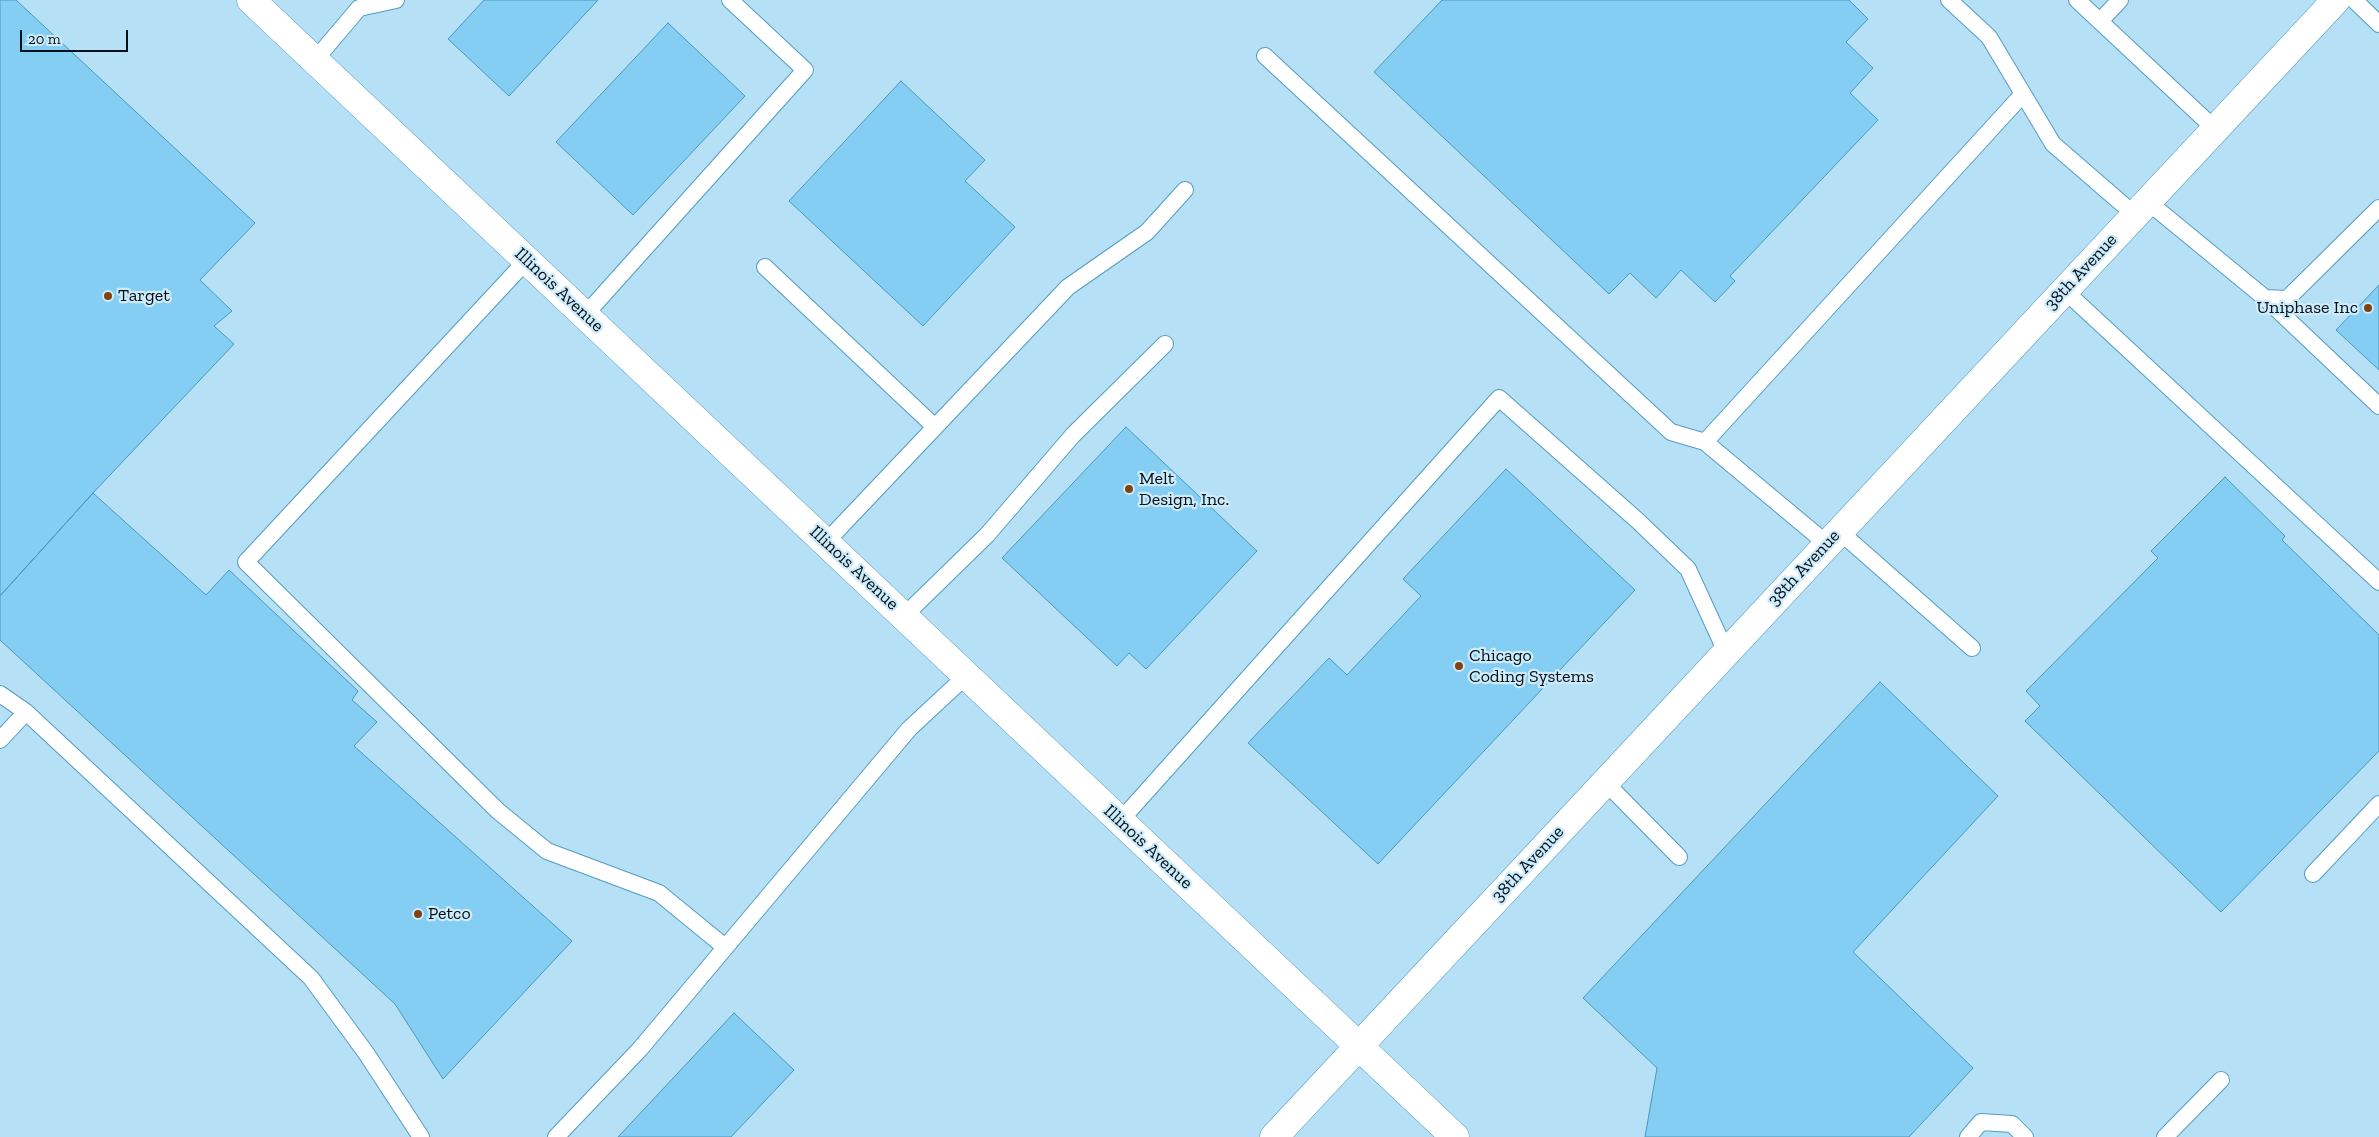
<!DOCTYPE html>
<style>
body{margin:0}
#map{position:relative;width:2379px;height:1137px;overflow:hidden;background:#b5e0f6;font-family:"Zilla Slab",serif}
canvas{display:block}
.scale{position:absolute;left:20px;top:30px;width:108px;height:22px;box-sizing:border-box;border:2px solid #000f19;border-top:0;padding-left:6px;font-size:15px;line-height:18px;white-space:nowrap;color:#000f19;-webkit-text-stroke:4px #ceebfa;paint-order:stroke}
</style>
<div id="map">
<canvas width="2379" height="1137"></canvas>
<div class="scale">20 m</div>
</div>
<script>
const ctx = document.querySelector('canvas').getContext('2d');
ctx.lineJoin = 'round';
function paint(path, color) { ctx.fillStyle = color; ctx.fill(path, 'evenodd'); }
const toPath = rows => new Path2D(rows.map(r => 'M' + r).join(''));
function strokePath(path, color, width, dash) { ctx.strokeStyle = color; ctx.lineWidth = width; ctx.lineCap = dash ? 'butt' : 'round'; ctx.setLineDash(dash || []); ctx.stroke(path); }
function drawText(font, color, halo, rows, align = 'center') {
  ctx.font = font + ' "Zilla Slab",serif'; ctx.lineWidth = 4.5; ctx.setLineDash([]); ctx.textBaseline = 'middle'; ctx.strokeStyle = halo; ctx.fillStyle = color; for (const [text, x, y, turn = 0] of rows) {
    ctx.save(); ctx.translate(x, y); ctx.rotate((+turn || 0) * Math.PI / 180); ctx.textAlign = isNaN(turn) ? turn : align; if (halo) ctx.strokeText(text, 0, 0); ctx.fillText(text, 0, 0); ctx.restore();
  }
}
const building = toPath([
 [0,0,16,0,255,223,200,280,232,311,214,326,234,344,93,493,0,596,0,0],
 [484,0,598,0,509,96,448,39,484,0],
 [1442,0,1849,0,1868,19,1846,42,1873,68,1850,93,1878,120,1730,276,1735,281,1715,302,1681,270,1656,298,1630,273,1609,294,1374,72,1442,0],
 [668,23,745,96,633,215,556,142,668,23],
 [901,81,985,160,965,181,1015,227,923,326,789,201,901,81],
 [2379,285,2379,370,2336,330,2379,285],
 [1126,427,1257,551,1146,669,1129,653,1117,666,1002,558,1126,427],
 [1506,469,1635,590,1378,864,1248,743,1329,658,1347,675,1421,596,1403,579,1506,469],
 [2225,477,2285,536,2282,540,2379,635,2379,751,2221,912,2025,721,2040,706,2026,691,2158,558,2151,551,2225,477],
 [93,493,206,595,229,570,358,691,352,700,377,722,354,746,572,941,443,1079,395,1004,0,640,0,596,93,493],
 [1880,682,1998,796,1853,952,1973,1068,1909,1137,1645,1137,1657,1068,1583,998,1880,682],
 [734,1013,794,1070,731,1137,618,1137,734,1013]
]);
paint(building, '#83cef2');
strokePath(building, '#4c97b9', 1);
const service = toPath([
 [1949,0,1989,37,2053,144,2135,215],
 [2077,0,2215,129],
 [2354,0,2379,24],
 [2100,21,2120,0],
 [1265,56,1671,432,1705,442,1827,544],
 [315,60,359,8,396,0],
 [2147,201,2265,298,2287,299,2379,208],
 [527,260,246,562,498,811,547,851,659,893,725,947],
 [765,267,935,427],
 [2064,290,2379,582],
 [2265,298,2379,406],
 [585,315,805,70,730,0],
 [1705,442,2023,94],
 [1839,531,1972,648],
 [826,542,1068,287,1147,232,1185,190],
 [904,616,987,535,1073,435,1165,344],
 [0,694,26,712,311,978,366,1053,421,1137],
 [0,740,26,712],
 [1605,782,1679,857],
 [1120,821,1499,398,1638,521,1688,569,1726,652],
 [2313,874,2379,804],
 [556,1137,640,1049,909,729,967,675],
 [1968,1137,1981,1122,2012,1124,2025,1137],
 [2165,1137,2221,1080]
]);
const minor = toPath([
 [251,0,1455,1137],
 [1274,1137,2336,0]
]);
strokePath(service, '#539dc0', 18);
strokePath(minor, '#539dc0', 29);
strokePath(service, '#fff', 16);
strokePath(minor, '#fff', 28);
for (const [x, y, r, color] of [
 [108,296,5,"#834011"],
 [2368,308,5,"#834011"],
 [1129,489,5,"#834011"],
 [1459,666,5,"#834011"],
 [418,914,5,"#834011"]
]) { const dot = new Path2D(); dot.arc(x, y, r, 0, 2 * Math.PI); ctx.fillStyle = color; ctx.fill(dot); strokePath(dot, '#ceebfa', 2); }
drawText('18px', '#000f19', '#ceebfa', [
 ["38th Avenue",2081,272,-47],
 ["Illinois Avenue",559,290,43],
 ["Illinois Avenue",854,568,43],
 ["38th Avenue",1804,568,-47],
 ["Illinois Avenue",1148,847,43],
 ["38th Avenue",1528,864,-47]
]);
drawText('18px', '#000f19', '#ceebfa', [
 ["Target",118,296],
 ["Uniphase Inc",2358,308,"right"],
 ["Melt",1139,479],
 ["Design, Inc.",1139,500],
 ["Chicago",1469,656],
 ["Coding Systems",1469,677],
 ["Petco",428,914]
], 'left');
</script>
